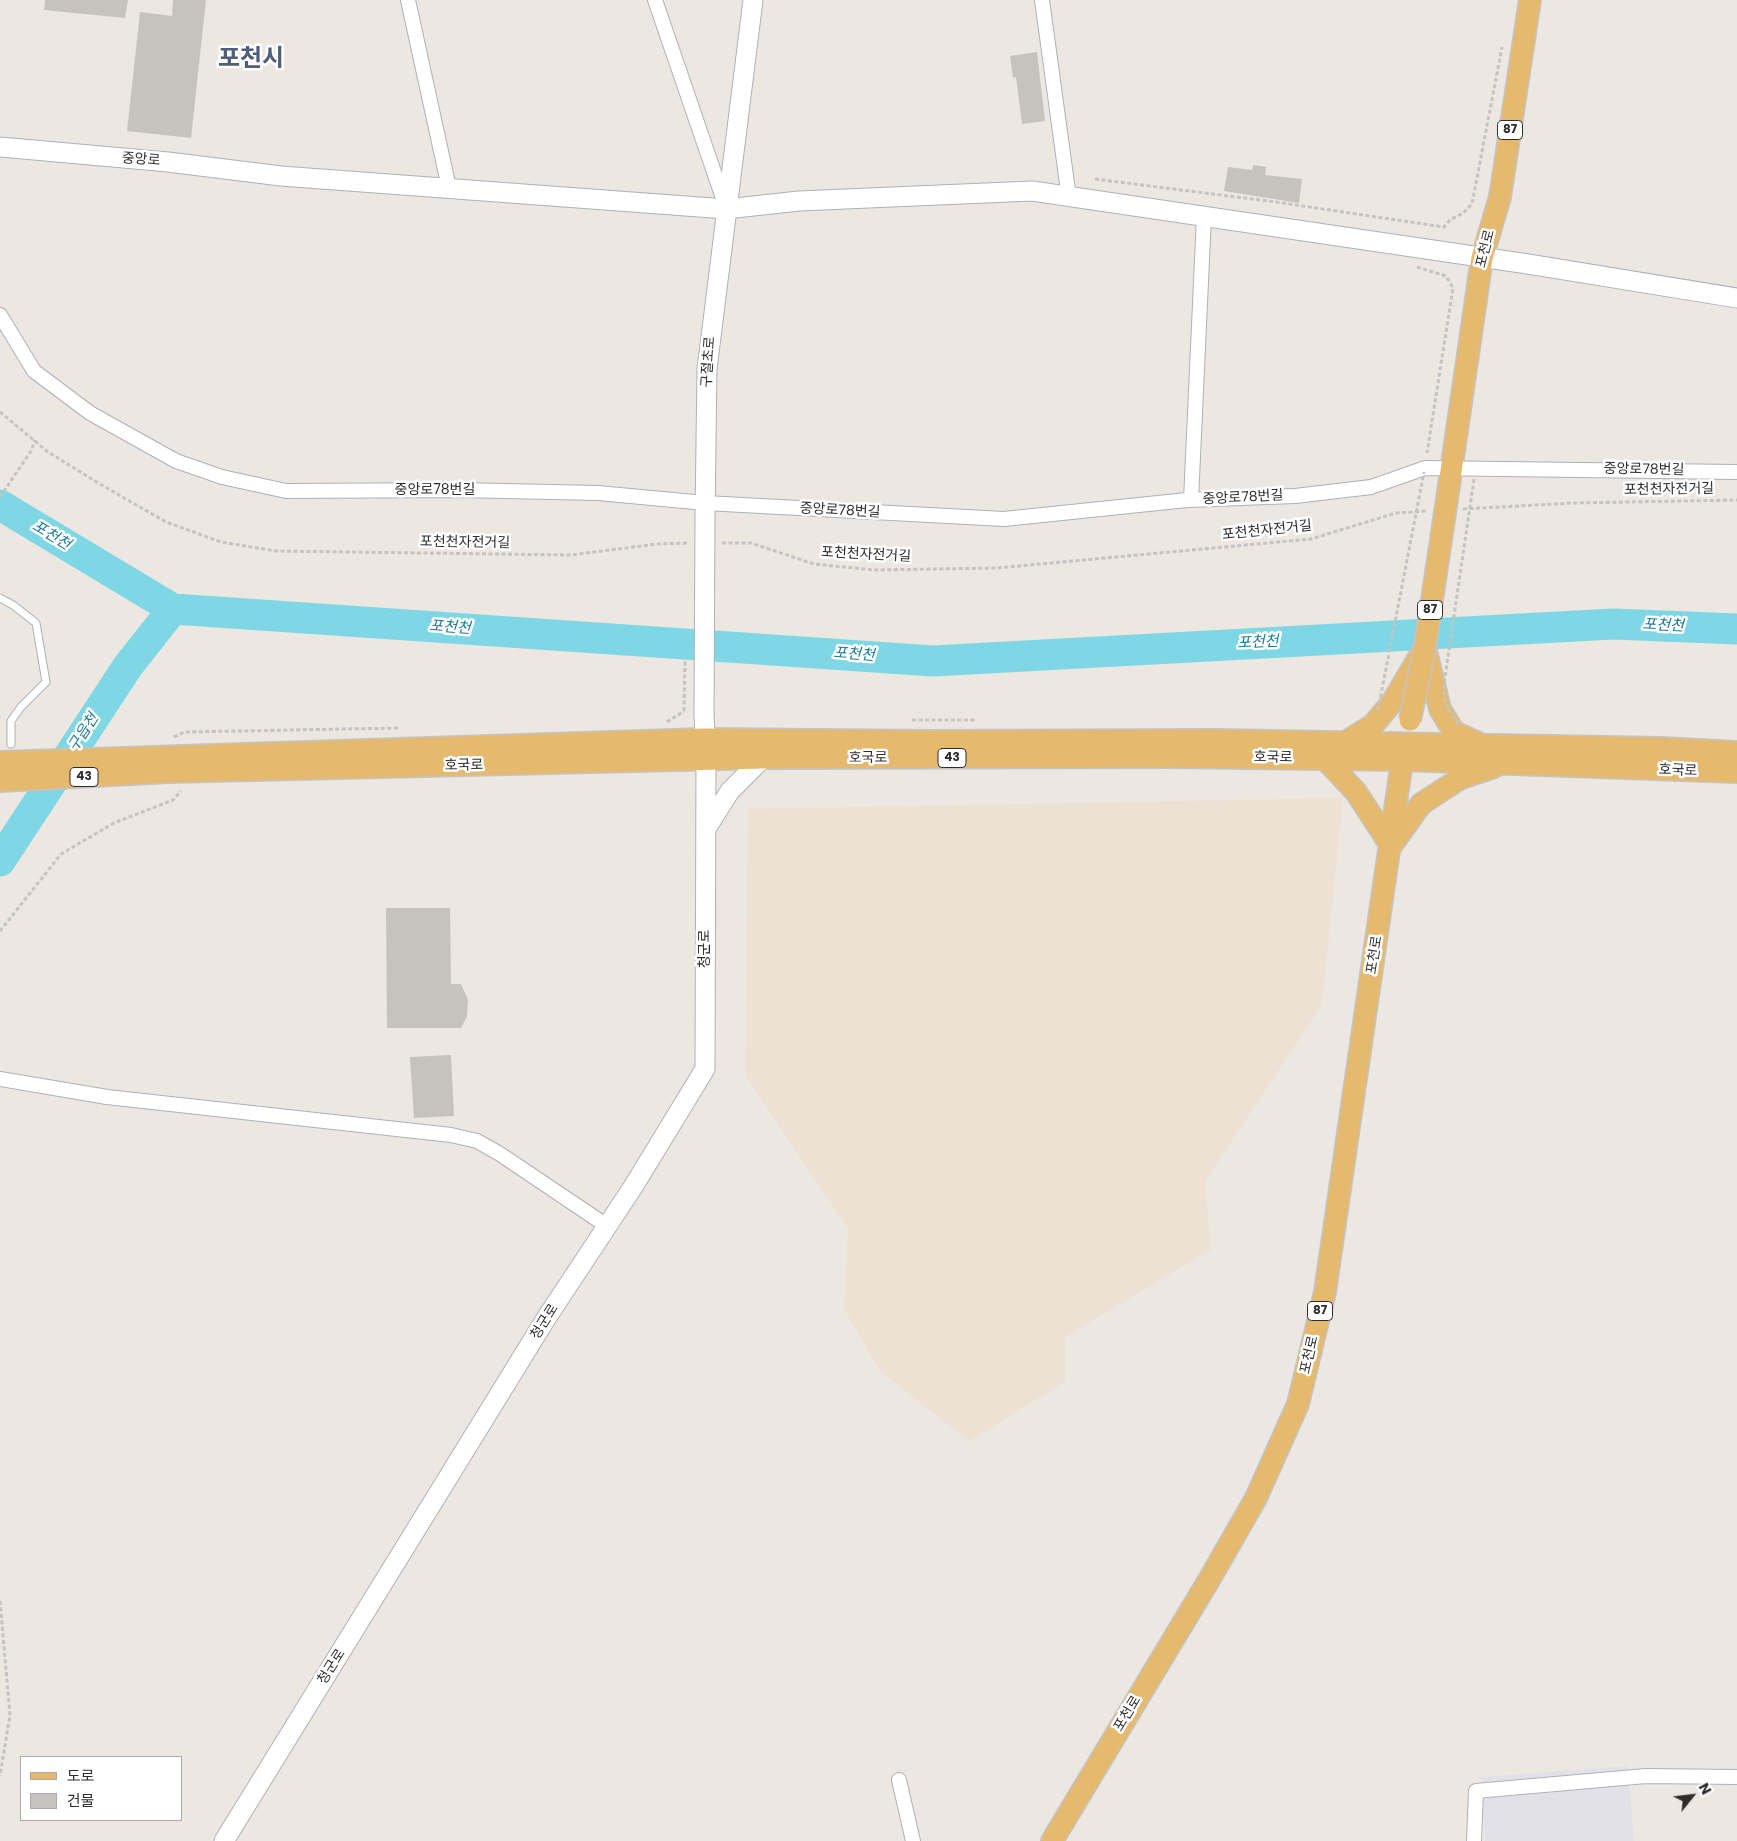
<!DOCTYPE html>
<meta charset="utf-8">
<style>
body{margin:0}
#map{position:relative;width:1737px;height:1841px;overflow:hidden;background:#ede7e2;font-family:Poppins,"Noto Sans KR",sans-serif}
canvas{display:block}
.legend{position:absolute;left:20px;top:1756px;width:162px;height:65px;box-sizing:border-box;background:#fff;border:1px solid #ababab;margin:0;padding:6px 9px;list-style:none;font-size:15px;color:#2d2d2d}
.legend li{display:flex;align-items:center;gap:10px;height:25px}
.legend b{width:25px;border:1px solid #ababab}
.north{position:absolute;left:1667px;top:1771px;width:50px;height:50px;-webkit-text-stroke:4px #fff;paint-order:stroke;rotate:61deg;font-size:14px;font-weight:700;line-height:20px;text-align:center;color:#2d2d2d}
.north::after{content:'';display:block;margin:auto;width:18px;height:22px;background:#2d2d2d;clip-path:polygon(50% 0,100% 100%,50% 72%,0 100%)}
</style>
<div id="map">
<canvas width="1737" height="1841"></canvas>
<ul class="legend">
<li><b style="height:6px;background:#e5ba6f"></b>도로</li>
<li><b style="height:14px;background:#c6c2bd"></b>건물</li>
</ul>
<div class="north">N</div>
</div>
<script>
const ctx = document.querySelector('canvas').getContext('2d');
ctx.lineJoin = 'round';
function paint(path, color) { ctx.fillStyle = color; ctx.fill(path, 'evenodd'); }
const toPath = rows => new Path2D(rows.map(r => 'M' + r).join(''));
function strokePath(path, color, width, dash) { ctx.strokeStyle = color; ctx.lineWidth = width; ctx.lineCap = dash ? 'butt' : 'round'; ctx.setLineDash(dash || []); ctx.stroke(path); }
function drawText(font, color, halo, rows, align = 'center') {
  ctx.font = font + ' Poppins,"Noto Sans KR",sans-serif'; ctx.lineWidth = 5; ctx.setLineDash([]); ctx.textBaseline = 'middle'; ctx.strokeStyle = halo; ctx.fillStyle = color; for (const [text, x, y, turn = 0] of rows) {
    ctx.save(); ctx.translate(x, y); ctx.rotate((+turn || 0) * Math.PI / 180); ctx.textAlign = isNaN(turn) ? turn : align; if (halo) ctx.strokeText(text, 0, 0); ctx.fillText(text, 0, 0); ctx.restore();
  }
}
paint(toPath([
 [1628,1766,1634,1841,1485,1841,1481,1777]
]), '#e2e1e7');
paint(toPath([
 [1343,798,1322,1005,1205,1181,1211,1249,1065,1337,1065,1382,969,1441,880,1371,844,1309,848,1228,745,1076,748,809]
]), '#ede1d3');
strokePath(toPath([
 [0,505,173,609,933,661,1613,624,1737,629],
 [0,861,128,666,173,609]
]), '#7fd7e5', 31);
paint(toPath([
 [45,0,128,0,125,18,44,10],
 [173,0,206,0,191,138,127,131,140,12,172,16],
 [1037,52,1045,121,1022,124,1016,77,1013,78,1010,56],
 [1253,165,1266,167,1265,175,1302,179,1299,203,1224,191,1228,167,1252,170],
 [386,908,450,908,451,984,461,984,468,1000,467,1016,461,1028,387,1028],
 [451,1055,454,1116,414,1118,410,1057]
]), '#c6c2bd');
const lane = toPath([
 [0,598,13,605,36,623,46,682,21,707,11,721,11,744]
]);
const street = toPath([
 [408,0,449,188],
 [655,0,726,207],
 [1042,0,1069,198],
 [0,315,34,371,90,413,176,461,222,477,286,491,458,490,598,493,705,503,1004,519,1187,500,1295,496,1371,487,1425,468,1737,472],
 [1191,500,1204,216],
 [0,1079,107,1097,451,1135,477,1141,500,1154,607,1226],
 [899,1780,913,1841],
 [1474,1841,1476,1791,1646,1776,1737,1777]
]);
const secondary = toPath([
 [0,147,168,162,281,176,726,209,799,201,1032,191,1528,264,1737,298],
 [705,516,707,369,753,0],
 [706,829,730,791,763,758],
 [224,1841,547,1317,633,1187,705,1069,706,758,704,715]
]);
const primary = toPath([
 [1447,499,1482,258,1500,197,1530,0],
 [1425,647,1440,709,1454,732,1478,743],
 [1346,742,1373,725,1393,701,1422,652],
 [1325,759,1356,792,1391,846,1421,804,1461,778,1494,767],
 [0,762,704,739,929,741,1215,740,1660,748,1737,752],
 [0,781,168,772,763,758,1169,757,1403,760,1737,772],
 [1052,1841,1209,1580,1256,1498,1298,1404,1325,1292,1404,747]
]);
strokePath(lane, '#aeb1b8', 9);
strokePath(street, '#aeb1b8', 16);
strokePath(secondary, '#aeb1b8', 21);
strokePath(primary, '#c4c4c4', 24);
strokePath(toPath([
 [1095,179,1276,202,1444,227,1450,220,1463,213,1472,204,1502,47],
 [1417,267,1446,276,1453,288,1427,453],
 [0,412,48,452,100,484,166,522,221,542,276,551,571,555,657,544,688,543],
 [0,497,31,451,35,440],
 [1463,509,1572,503,1737,500],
 [722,543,751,543,814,564,874,570,997,568,1311,539,1396,513,1426,511],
 [912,720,976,720],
 [667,722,684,711],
 [174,737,184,732,399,728],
 [0,931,61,854,114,823,173,800,181,791],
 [0,1601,10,1715,0,1776]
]), '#c4c4c4', 3, [4, 2.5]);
strokePath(lane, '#fff', 7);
strokePath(street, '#fff', 14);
strokePath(secondary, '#fff', 19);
strokePath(primary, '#e5ba6f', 21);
const secondaryBridge = toPath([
 [704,715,705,516]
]);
const primaryBridge = toPath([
 [1410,720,1425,647,1447,499]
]);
strokePath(secondaryBridge, '#aeb1b8', 21, []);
strokePath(primaryBridge, '#c4c4c4', 24, []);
strokePath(toPath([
 [1378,710,1424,472],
 [684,711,685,661],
 [1458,724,1447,707,1443,691,1474,479]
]), '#c4c4c4', 3, [4, 2.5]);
strokePath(secondaryBridge, '#fff', 19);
strokePath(primaryBridge, '#e5ba6f', 21);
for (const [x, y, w] of [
 [1510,130,25],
 [1430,610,25],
 [952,758,28],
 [84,777,28],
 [1320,1311,25]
]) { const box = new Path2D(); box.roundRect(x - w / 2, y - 9.5, w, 19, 4); ctx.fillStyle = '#fff'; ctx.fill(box); strokePath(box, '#2d2d2d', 1); }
drawText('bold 12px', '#2d2d2d', null, [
 ["87",1510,130],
 ["87",1430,610],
 ["43",952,758],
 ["43",84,777],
 ["87",1320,1311]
]);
drawText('14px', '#2d2d2d', '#fff', [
 ["중앙로",141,160,4],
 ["포천로",1486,249,-76],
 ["구절초로",709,362,-86],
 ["중앙로78번길",1644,470,1],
 ["중앙로78번길",435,490],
 ["포천천자전거길",1669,490,-1],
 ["중앙로78번길",1243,498,-3],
 ["중앙로78번길",840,511,3],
 ["포천천자전거길",1267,531,-6],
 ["포천천자전거길",465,543,1],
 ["포천천자전거길",866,555,3],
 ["호국로",868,758],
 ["호국로",1273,758,1],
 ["호국로",464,766,-1],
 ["호국로",1678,771,2],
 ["청군로",705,949,-90],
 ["포천로",1375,955,-81],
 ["청군로",545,1322,-58],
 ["포천로",1310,1355,-77],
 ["청군로",332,1667,-58],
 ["포천로",1128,1714,-59]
]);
drawText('italic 15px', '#1a7a95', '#fff', [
 ["포천천",51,536,31],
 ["포천천",1663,626,3],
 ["포천천",450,628,4],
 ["포천천",1258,643,-3],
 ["포천천",854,655,4],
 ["구읍천",84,733,-57]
]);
drawText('bold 24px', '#515e7b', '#fff', [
 ["포천시",251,60]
]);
</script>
